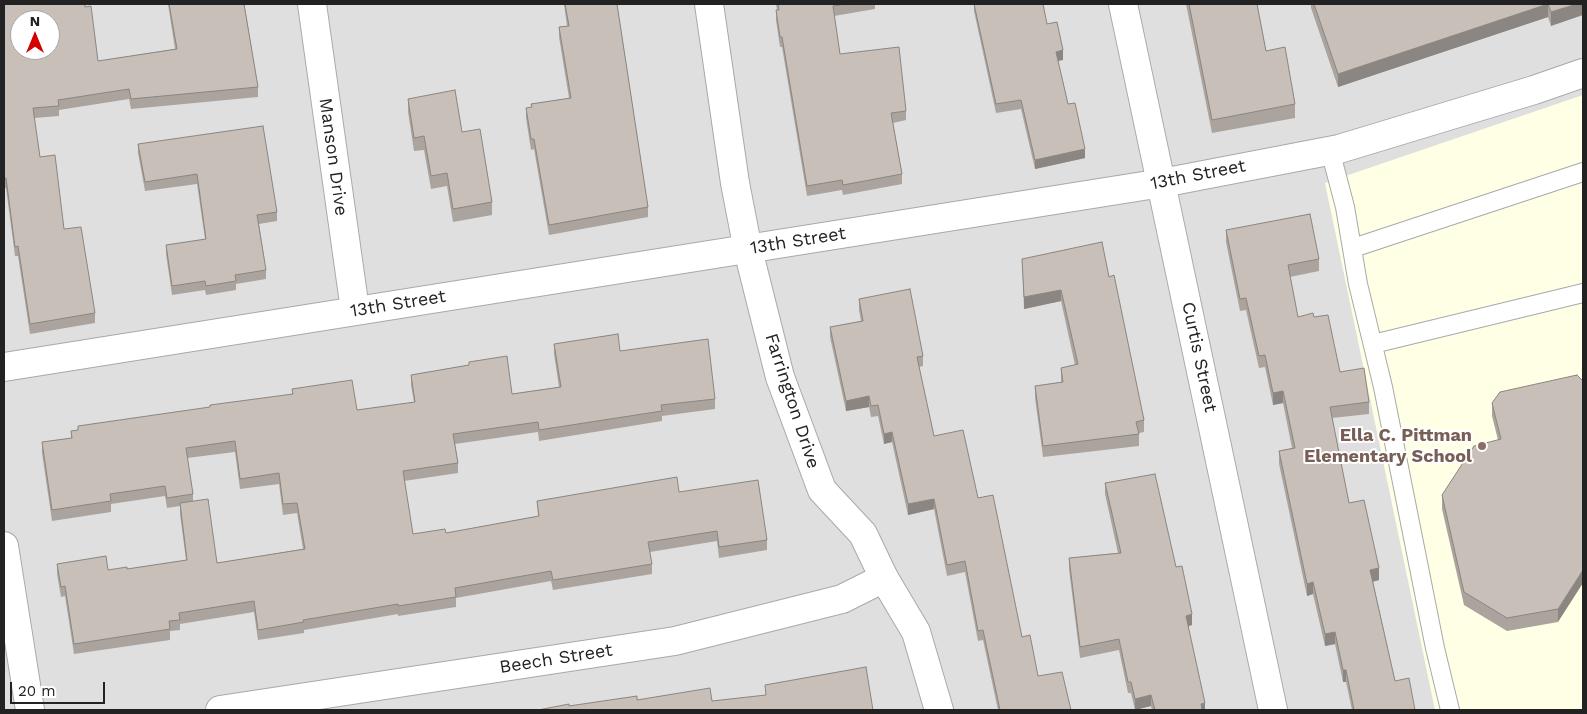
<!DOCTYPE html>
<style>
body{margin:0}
#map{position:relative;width:1587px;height:714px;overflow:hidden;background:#f2efe9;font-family:"Work Sans",sans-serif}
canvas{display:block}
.frame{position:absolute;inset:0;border:5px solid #222;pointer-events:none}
.north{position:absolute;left:10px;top:10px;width:50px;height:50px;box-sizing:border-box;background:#fff;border:1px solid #a7a7a7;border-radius:50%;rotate:0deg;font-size:14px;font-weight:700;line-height:20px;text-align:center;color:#222}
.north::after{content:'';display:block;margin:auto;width:18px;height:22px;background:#d40000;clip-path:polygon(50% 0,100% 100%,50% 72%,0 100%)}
.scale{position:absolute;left:10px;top:682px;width:95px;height:22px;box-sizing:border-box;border:2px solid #222;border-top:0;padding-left:6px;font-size:15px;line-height:18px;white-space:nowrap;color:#222;-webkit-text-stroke:4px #fff;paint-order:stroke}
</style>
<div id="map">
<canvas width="1587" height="714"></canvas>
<div class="frame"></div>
<div class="north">N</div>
<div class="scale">20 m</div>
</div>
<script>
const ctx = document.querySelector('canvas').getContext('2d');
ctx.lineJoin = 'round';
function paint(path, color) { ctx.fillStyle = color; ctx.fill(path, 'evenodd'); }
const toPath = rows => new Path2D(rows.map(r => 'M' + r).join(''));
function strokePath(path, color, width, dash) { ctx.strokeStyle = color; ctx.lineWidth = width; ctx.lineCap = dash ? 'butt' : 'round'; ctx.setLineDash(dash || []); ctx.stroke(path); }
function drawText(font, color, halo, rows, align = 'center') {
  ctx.font = font + ' "Work Sans",sans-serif'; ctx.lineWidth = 4; ctx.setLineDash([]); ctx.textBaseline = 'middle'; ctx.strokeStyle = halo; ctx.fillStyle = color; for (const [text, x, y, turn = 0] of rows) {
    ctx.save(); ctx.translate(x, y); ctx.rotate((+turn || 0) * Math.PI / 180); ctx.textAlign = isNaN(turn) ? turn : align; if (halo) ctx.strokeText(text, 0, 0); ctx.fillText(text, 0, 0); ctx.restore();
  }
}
paint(toPath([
 [4,4,1583,4,1583,710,4,710],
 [20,20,50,20,50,50,20,50]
]), '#e0dfdf');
paint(toPath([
 [1583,95,1583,710,1435,710,1325,183]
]), '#ffffe5');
const service = toPath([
 [1330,150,1345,207,1358,284,1383,387,1435,648,1450,710],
 [1353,248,1583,172],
 [1373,344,1583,293]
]);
const minor = toPath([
 [312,4,355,310],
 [1123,4,1273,710],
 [4,367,1162,183,1339,149,1534,90,1583,73],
 [4,546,30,710],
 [220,710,675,641,842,599,884,578]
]);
const tertiary = toPath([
 [709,4,735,183,748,250,780,377,822,490,863,534,884,578,916,632,939,710]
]);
strokePath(service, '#a9a9a9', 20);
strokePath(minor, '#a9a9a9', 30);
strokePath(tertiary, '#a9a9a9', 30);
strokePath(service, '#fff', 18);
strokePath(minor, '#fff', 28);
strokePath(tertiary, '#fff', 28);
paint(toPath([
 [4,4,98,61,175,49,168,4,245,4,245,8,258,87,258,97,131,109,129,99,59,110,59,116,34,118,40,157,64,229,95,313,95,323,30,334,18,256,15,256,6,188,4,188],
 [564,4,617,4,648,207,648,217,549,235,534,149,531,150,526,118,526,108,531,107,531,104,569,98,559,37,559,27,567,26],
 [776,4,875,4,875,9,834,16,840,54,906,111,906,120,893,123,902,174,902,184,843,195,842,190,807,196,782,47,780,47,776,20,776,10,777,10],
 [974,4,1047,24,1063,60,1058,61,1068,104,1085,158,1035,169,1021,109,996,113,974,11],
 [1186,4,1257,4,1266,51,1295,104,1295,118,1212,133],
 [1311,4,1583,4,1551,26,1548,17,1338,87,1311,8],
 [408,99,462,132,492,202,492,215,453,222,447,186,431,189,424,150,414,151,408,112],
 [138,144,277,212,277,221,259,224,266,270,266,279,236,284,236,290,206,295,205,290,172,295,166,254,166,245,205,239,197,184,145,191,138,153],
 [1226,230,1319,259,1319,271,1290,277,1298,317,1314,317,1340,372,1369,402,1369,414,1332,418,1349,503,1379,580,1373,582,1395,681,1415,710,1352,710,1346,682,1343,682,1335,644,1325,646,1313,594,1307,596,1279,464,1279,451,1292,448,1283,403,1273,405,1265,367,1259,368,1246,310,1240,311,1226,242],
 [1022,259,1109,277,1144,420,1144,432,1139,433,1139,446,1043,457,1035,398,1035,386,1061,382,1061,368,1075,365,1061,301,1024,309],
 [859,299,923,356,923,366,919,367,934,436,978,498,1022,637,1038,676,1071,710,998,710,983,640,978,641,965,572,947,576,934,509,908,515,892,442,884,444,878,416,871,417,869,407,846,411,830,337,830,327,861,321,859,310],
 [554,344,620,351,715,399,715,409,662,416,662,421,539,441,538,432,455,444,458,463,458,473,404,481,413,534,446,533,538,516,537,501,679,492,767,540,767,550,719,558,717,541,650,552,652,564,652,574,553,590,551,581,456,598,456,607,398,616,398,614,304,630,304,633,258,640,254,612,180,624,180,630,170,631,170,640,74,654,65,596,61,597,57,574,57,564,108,570,127,569,186,560,180,514,180,506,167,508,165,496,111,504,111,512,52,521,42,453,42,442,71,438,71,431,292,394,292,389,357,410,414,402,411,385,411,375,469,365,469,362,512,394,559,387,554,354],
 [235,452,240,489,279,484,283,515,297,513,303,549,217,563,193,501,193,494,187,458],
 [1577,375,1558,622,1507,631,1464,605,1442,509,1442,495,1498,440,1492,416,1492,403],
 [1105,483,1176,567,1192,625,1188,626,1205,710,1152,710,1151,706,1135,710,1131,693,1128,693,1119,650,1080,658,1069,569,1069,558,1118,553,1105,494]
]), '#aba49e');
paint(toPath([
 [1548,4,1548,17,1338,87,1338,74],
 [1577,4,1583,4,1583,15,1551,26,1551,12],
 [1063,50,1063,60,1056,61,1056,52],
 [1085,149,1085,158,1035,169,1035,160],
 [1061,290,1061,301,1024,309,1024,297],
 [1283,391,1283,403,1273,405,1273,393],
 [869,396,869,407,846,411,846,401],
 [892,432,892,442,884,444,884,434],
 [934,499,934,509,908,515,908,504],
 [1379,568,1379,580,1370,582,1370,570],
 [1583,570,1583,583,1558,622,1558,609],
 [1313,582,1313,594,1307,596,1307,584],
 [1192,614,1192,625,1186,627,1186,616],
 [1335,632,1335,644,1325,646,1325,634],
 [1343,670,1346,670,1346,682,1343,682],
 [1151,695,1151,706,1135,710,1135,699],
 [1205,703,1205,710,1201,710,1201,704]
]), '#8b8681');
const building = toPath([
 [4,4,85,4,85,7,91,6,98,61,177,49,169,4,244,4,258,87,131,99,129,89,58,100,59,106,33,108,40,157,55,155,64,229,81,227,95,313,30,324,18,246,15,247,6,178,4,179,4,4],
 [20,20,50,20,50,50,20,50,20,20],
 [565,4,617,4,648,207,549,225,534,139,531,139,526,108,532,107,531,104,571,98,559,27,569,26,565,4],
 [778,4,846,4,833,6,840,54,899,47,906,111,891,113,902,174,843,185,842,180,807,186,782,37,780,37,776,10,779,10,778,4],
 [974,4,1043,4,1047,24,1057,22,1063,50,1056,52,1068,104,1075,103,1085,149,1035,160,1021,100,996,104,974,4],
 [1189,4,1257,4,1266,51,1285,47,1295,104,1212,120,1189,4],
 [1314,4,1577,4,1551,12,1548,4,1338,74,1314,4],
 [455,90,462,132,480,129,492,202,453,209,447,173,431,176,424,136,414,138,408,99,455,90],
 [263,126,277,212,257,215,266,270,235,275,236,281,206,286,205,281,172,286,166,245,206,239,197,174,145,182,138,144,263,126],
 [1310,214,1319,259,1288,265,1298,317,1313,313,1314,317,1328,315,1340,372,1364,368,1369,402,1330,407,1349,503,1364,500,1379,568,1370,570,1395,681,1409,678,1415,710,1354,710,1346,670,1343,670,1335,632,1325,634,1313,582,1307,584,1279,451,1295,448,1283,391,1273,393,1265,355,1259,356,1246,298,1240,299,1226,230,1310,214],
 [1102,242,1109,277,1114,275,1144,420,1136,422,1139,434,1043,446,1035,386,1063,382,1061,368,1078,364,1061,290,1024,297,1022,259,1102,242],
 [910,289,923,356,917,357,934,436,963,430,978,498,993,495,1022,637,1030,635,1038,676,1062,672,1071,710,1000,710,983,630,978,631,965,561,947,565,934,499,908,504,892,432,884,434,878,405,871,406,869,396,846,401,830,327,863,321,859,299,910,289],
 [618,334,620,351,708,339,715,399,661,405,662,411,539,430,538,422,453,434,458,463,403,471,413,534,445,529,446,533,539,516,537,501,677,477,679,492,758,480,767,540,719,547,717,531,648,542,652,564,553,580,551,571,455,588,456,597,398,606,398,604,303,620,304,622,258,630,254,601,179,613,180,620,169,621,170,629,74,644,65,586,61,587,57,564,106,556,108,570,127,567,127,569,187,560,180,503,208,499,217,563,305,549,297,503,283,504,279,473,240,479,235,441,186,448,193,494,167,498,165,486,110,494,111,501,52,510,42,442,72,438,71,431,78,430,78,426,210,407,210,405,293,394,292,389,352,380,357,410,415,402,411,375,469,365,469,362,507,356,512,394,561,387,554,344,618,334],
 [1577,375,1583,381,1583,570,1558,609,1507,618,1464,592,1442,495,1474,446,1501,439,1492,403,1500,392,1577,375],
 [1155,474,1176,567,1182,566,1192,614,1186,616,1205,703,1201,704,1202,710,1155,710,1151,695,1135,699,1131,682,1128,682,1119,639,1080,647,1069,558,1121,553,1105,483,1155,474],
 [866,667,873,710,538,710,569,704,569,706,637,696,637,700,710,688,712,701,766,695,765,685,866,667]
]);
paint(building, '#c7bfb8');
strokePath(building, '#8b8681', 1);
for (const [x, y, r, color] of [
 [1482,446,5,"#8d6e63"]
]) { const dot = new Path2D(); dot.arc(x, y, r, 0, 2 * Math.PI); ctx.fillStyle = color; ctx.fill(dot); strokePath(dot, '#fff', 2); }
drawText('18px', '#222', '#fff', [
 ["Manson Drive",333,157,82],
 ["13th Street",1198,175,-11],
 ["13th Street",798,241,-9],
 ["13th Street",398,304,-9],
 ["Curtis Street",1199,357,78],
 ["Farrington Drive",792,401,72],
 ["Beech Street",556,659,-9]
]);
drawText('bold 18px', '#785e54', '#fff', [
 ["Ella C. Pittman",1472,436],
 ["Elementary School",1472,457]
], 'right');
</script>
